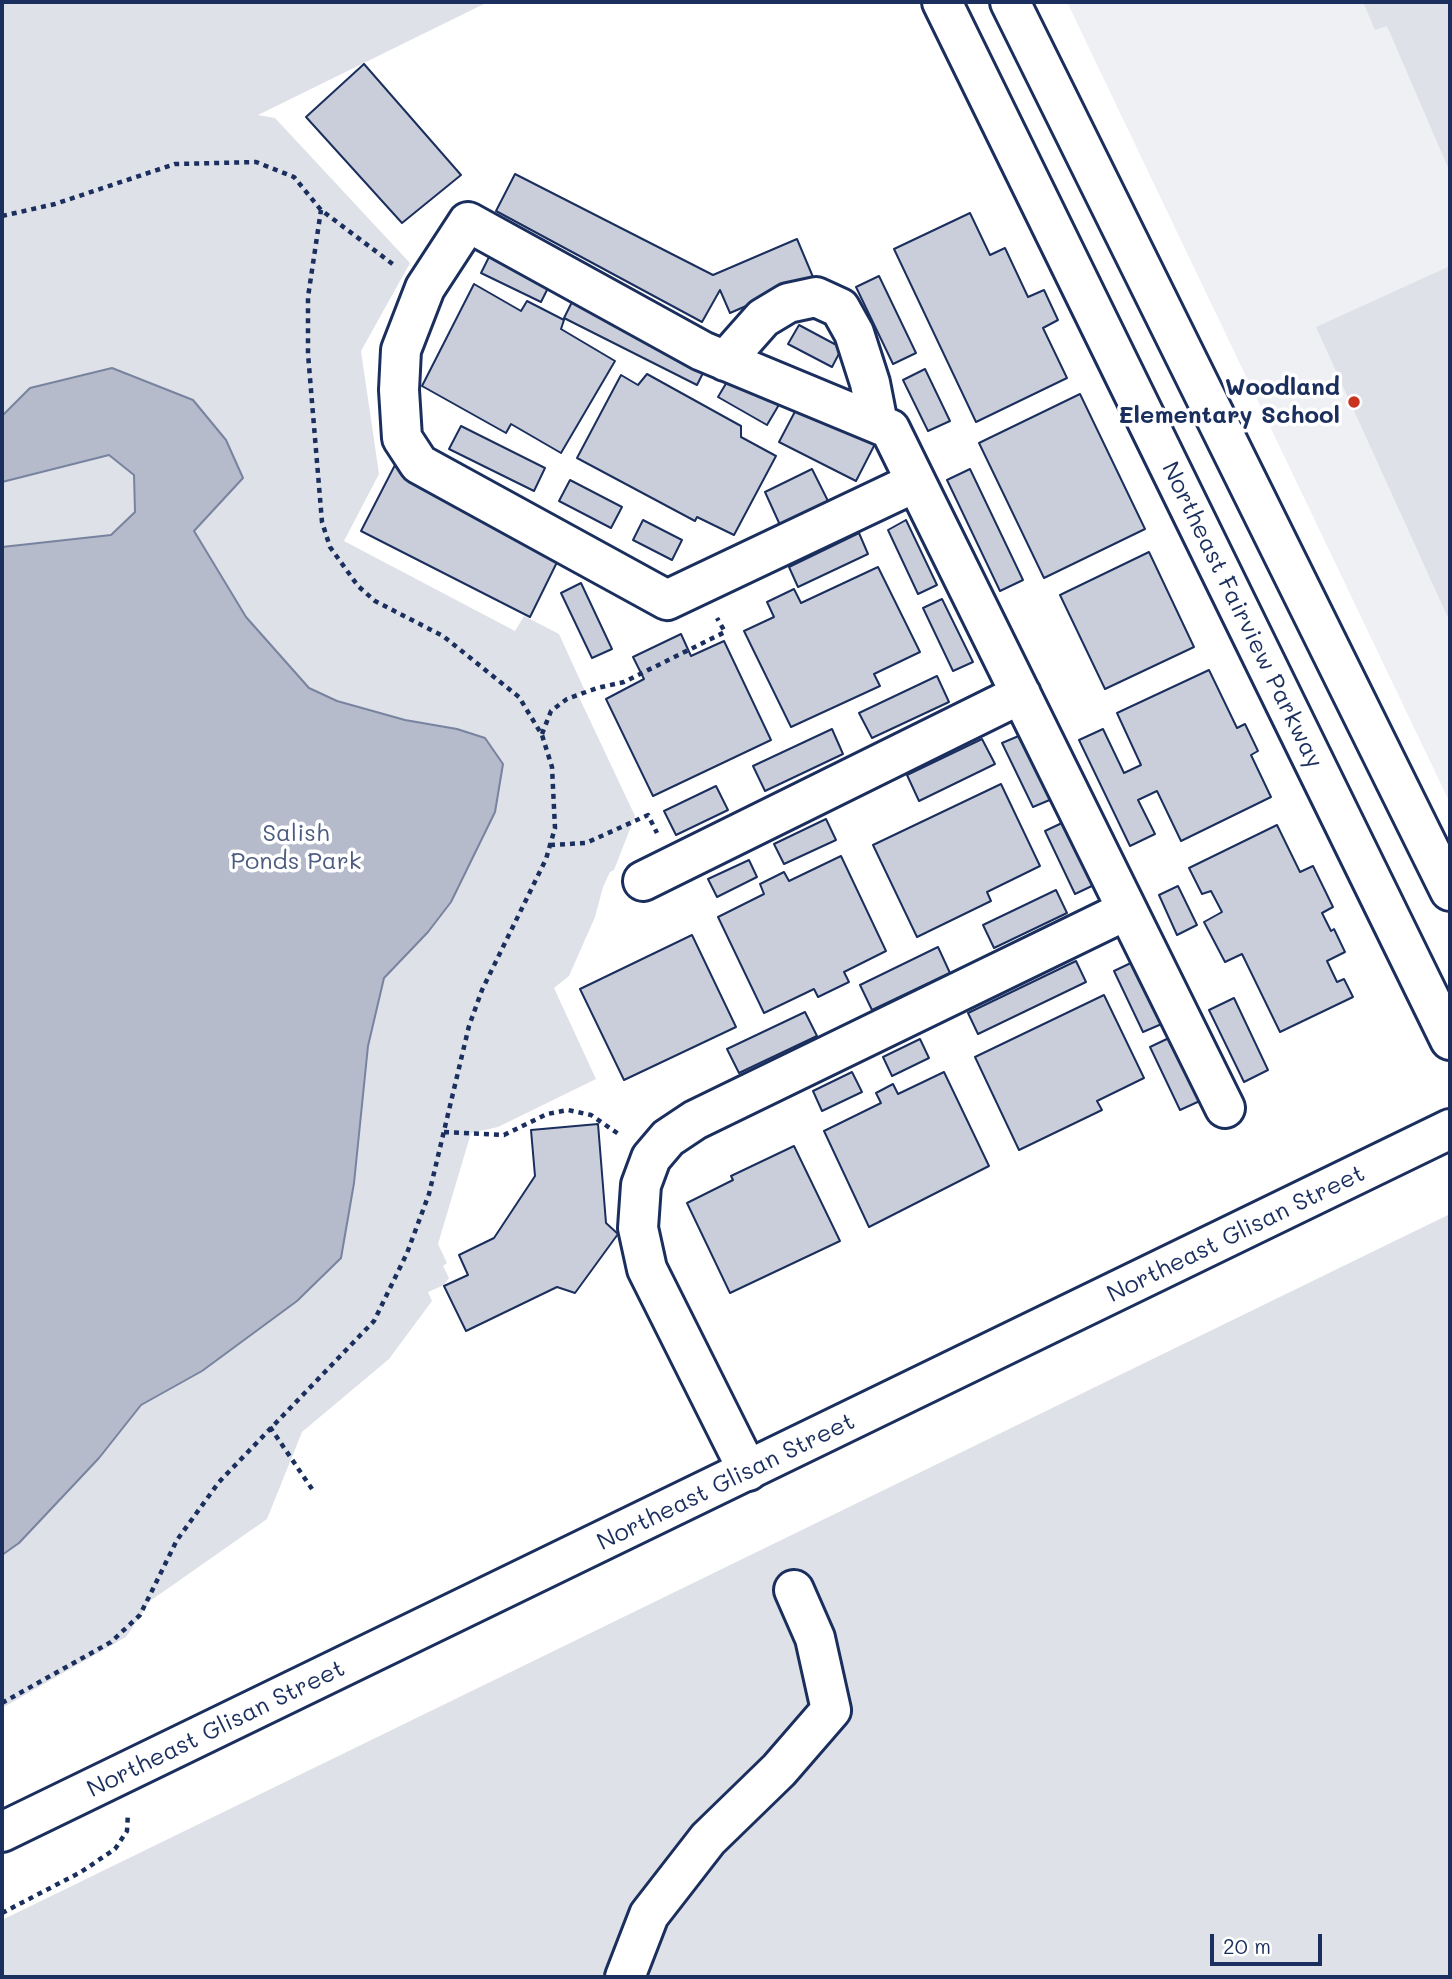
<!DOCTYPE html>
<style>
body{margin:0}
#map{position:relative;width:1452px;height:1979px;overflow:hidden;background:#fff;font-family:Mali,sans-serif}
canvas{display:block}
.frame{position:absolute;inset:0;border:4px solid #1b2f5e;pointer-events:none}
.scale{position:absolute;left:1210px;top:1934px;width:112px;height:32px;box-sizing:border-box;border:4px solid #1b2f5e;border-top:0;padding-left:9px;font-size:21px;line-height:24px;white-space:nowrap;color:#1b2f5e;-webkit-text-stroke:5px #fff;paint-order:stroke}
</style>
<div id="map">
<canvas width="1452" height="1979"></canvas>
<div class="frame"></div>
<div class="scale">20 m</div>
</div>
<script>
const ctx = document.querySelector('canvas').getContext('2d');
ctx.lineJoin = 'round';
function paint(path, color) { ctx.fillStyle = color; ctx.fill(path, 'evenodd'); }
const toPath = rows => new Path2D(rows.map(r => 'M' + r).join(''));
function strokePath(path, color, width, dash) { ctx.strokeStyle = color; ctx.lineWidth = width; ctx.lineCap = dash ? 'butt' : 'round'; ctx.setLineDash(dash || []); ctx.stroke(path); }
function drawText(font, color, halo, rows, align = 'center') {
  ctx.font = font + ' Mali,sans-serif'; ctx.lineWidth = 7; ctx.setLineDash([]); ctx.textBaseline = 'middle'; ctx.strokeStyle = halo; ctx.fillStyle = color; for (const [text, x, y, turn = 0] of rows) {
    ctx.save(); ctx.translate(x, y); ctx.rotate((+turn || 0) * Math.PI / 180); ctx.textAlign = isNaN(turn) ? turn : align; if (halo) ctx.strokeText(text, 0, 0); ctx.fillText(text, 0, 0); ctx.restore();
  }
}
paint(toPath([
 [1067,2,1450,2,1450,803]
]), '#eff0f4');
paint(toPath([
 [2,2,488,2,258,115,275,118,410,263,361,351,379,474,344,541,515,631,524,616,559,634,585,691,578,695,635,816,614,870,610,872,603,887,595,917,569,976,554,988,596,1079,498,1127,471,1133,438,1244,447,1263,443,1266,449,1278,444,1285,428,1292,432,1301,389,1359,302,1432,267,1519,150,1601,126,1637,2,1708],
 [1363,2,1450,2,1450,172,1387,26,1375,30],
 [1450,266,1450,622,1316,327],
 [1450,1214,1450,1977,2,1977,2,1920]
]), '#dee1e7');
const water = toPath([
 [112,368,193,400,226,440,243,478,194,531,246,617,309,688,337,701,405,720,457,729,485,738,503,764,495,812,451,902,428,932,384,978,368,1046,354,1183,341,1258,297,1301,202,1371,141,1405,99,1458,19,1543,2,1555,2,547,111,535,135,512,134,475,109,455,2,482,2,416,30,388,112,368]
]);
paint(water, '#b5bbca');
strokePath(water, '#77839f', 2);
const building = toPath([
 [364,64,461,175,402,223,306,117,364,64],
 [515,174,713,275,797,239,813,277,730,313,720,290,702,322,496,211,515,174],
 [970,213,990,255,1005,248,1028,297,1044,290,1058,320,1043,328,1067,378,976,422,894,249,970,213],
 [491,253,551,282,541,302,481,273,491,253],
 [879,276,916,353,893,364,856,287,879,276],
 [474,284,521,311,527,301,564,320,561,329,615,361,561,453,511,424,506,433,422,386,474,284],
 [574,298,707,365,697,385,564,318,574,298],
 [799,325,842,348,832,367,788,344,799,325],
 [925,369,950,421,928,431,903,380,925,369],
 [647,374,741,426,741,437,776,456,734,535,697,517,695,521,577,458,621,375,638,385,647,374],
 [731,375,780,403,767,425,718,397,731,375],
 [1080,394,1145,529,1044,578,979,443,1080,394],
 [800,402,876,442,856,481,779,442,800,402],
 [461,426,545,468,534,491,449,449,461,426],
 [396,463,564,548,530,617,361,531,396,463],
 [812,469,828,501,780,525,765,492,812,469],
 [970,469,1023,580,1000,591,947,480,970,469],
 [570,480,622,507,611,528,559,501,570,480],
 [643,520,682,540,672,560,633,540,643,520],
 [906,520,937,585,918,594,888,530,906,520],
 [859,533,868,554,798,587,789,567,859,533],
 [1149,552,1194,647,1105,689,1060,595,1149,552],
 [878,567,920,652,874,674,880,686,791,727,744,631,774,617,767,602,794,589,801,603,878,567],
 [581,583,612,649,592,658,561,593,581,583],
 [942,599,973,662,953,671,923,608,942,599],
 [681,634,691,656,724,641,771,740,653,796,606,699,644,679,633,657,681,634],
 [1209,670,1237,728,1245,724,1258,751,1251,755,1271,797,1181,841,1157,791,1138,800,1155,834,1130,846,1079,740,1103,729,1124,773,1141,765,1117,713,1209,670],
 [937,676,949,702,872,738,859,713,937,676],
 [832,729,843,754,765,791,753,766,832,729],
 [1021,735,1052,799,1033,807,1002,743,1021,735],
 [982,739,995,764,919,801,907,775,982,739],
 [1001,784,1040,866,987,892,991,901,917,937,873,845,1001,784],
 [716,786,728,810,676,835,664,811,716,786],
 [826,819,836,840,784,864,774,844,826,819],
 [1064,822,1094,885,1075,894,1045,831,1064,822],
 [1277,825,1300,872,1313,866,1333,907,1322,913,1331,931,1334,929,1345,952,1327,961,1337,982,1344,979,1353,997,1280,1032,1242,954,1225,962,1204,922,1222,912,1211,891,1202,894,1189,868,1277,825],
 [841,856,886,951,844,972,849,982,818,997,814,989,764,1013,718,917,764,894,760,884,784,872,789,881,841,856],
 [749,860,757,877,717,897,708,879,749,860],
 [1178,886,1197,925,1177,935,1159,895,1178,886],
 [1056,890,1067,913,994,948,983,925,1056,890],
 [692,935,736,1027,624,1080,580,989,692,935],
 [938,947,950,973,872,1010,860,985,938,947],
 [1076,961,1086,982,978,1034,968,1013,1076,961],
 [1135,961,1164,1023,1143,1032,1114,971,1135,961],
 [1104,995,1144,1078,1097,1101,1102,1110,1019,1150,975,1057,1104,995],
 [1234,998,1268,1070,1244,1082,1209,1010,1234,998],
 [805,1012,817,1036,739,1073,727,1049,805,1012],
 [1171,1037,1202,1100,1180,1110,1150,1047,1171,1037],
 [920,1039,929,1058,892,1076,883,1057,920,1039],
 [852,1072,862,1092,822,1111,813,1091,852,1072],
 [944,1072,989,1166,869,1227,824,1131,881,1103,876,1093,893,1084,898,1094,944,1072],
 [598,1124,606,1223,618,1234,575,1293,557,1287,466,1331,444,1286,468,1275,459,1255,494,1238,535,1176,531,1130,598,1124],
 [794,1146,840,1241,730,1293,687,1203,733,1180,731,1176,794,1146]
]);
paint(building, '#caceda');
strokePath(building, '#1b2f5e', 2);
const minor = toPath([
 [725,361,763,318,788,303,816,297,840,308,854,333,870,383,878,424],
 [916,482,667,600,419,464,402,438,399,390,401,350,425,288,468,222,702,351,890,429,916,482,1225,1108],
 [643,881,1021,694],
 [748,1471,647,1269,638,1228,641,1185,651,1158,668,1138,695,1120,1127,910],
 [625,1977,649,1915,708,1839,779,1770,831,1710,815,1638,794,1590]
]);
const major = toPath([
 [942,2,1450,1040],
 [1010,2,1450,891],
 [2,1832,1450,1129]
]);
strokePath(minor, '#1b2f5e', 44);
strokePath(major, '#1b2f5e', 44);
strokePath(toPath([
 [2,216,55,204,175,164,256,162,294,177,321,210,394,265],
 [542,734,551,711,567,699,597,688,624,682,725,632,717,618],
 [550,845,586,843,648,815,657,833],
 [444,1132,504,1135,547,1114,568,1110,591,1115,620,1135],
 [270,1427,314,1492],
 [2,1703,111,1642,140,1615,177,1540,219,1482,374,1321,407,1253,429,1194,469,1026,482,990,546,859,555,828,552,767,542,735,519,697,443,636,375,601,358,586,330,547,322,522,308,354,308,297,321,210],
 [2,1913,81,1872,115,1849,127,1831,128,1813]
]), '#1b2f5e', 4.5, [5, 5]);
strokePath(minor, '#fff', 38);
strokePath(major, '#fff', 38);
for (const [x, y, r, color] of [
 [1354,402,7,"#c8321e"]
]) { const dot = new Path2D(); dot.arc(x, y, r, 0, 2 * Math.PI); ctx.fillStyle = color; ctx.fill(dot); strokePath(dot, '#fff', 2.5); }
drawText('bold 24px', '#1b2f5e', '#fff', [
 ["Woodland",1340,388],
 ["Elementary School",1340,416]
], 'right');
drawText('24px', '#1b2f5e', '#fff', [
 ["Northeast Fairview Parkway",1242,615,64],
 ["Northeast Glisan Street",1236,1234,-26],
 ["Northeast Glisan Street",726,1482,-26],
 ["Northeast Glisan Street",216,1729,-26]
]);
drawText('24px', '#4c5c80', '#fff', [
 ["Salish",296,834],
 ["Ponds Park",296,862]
]);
</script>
